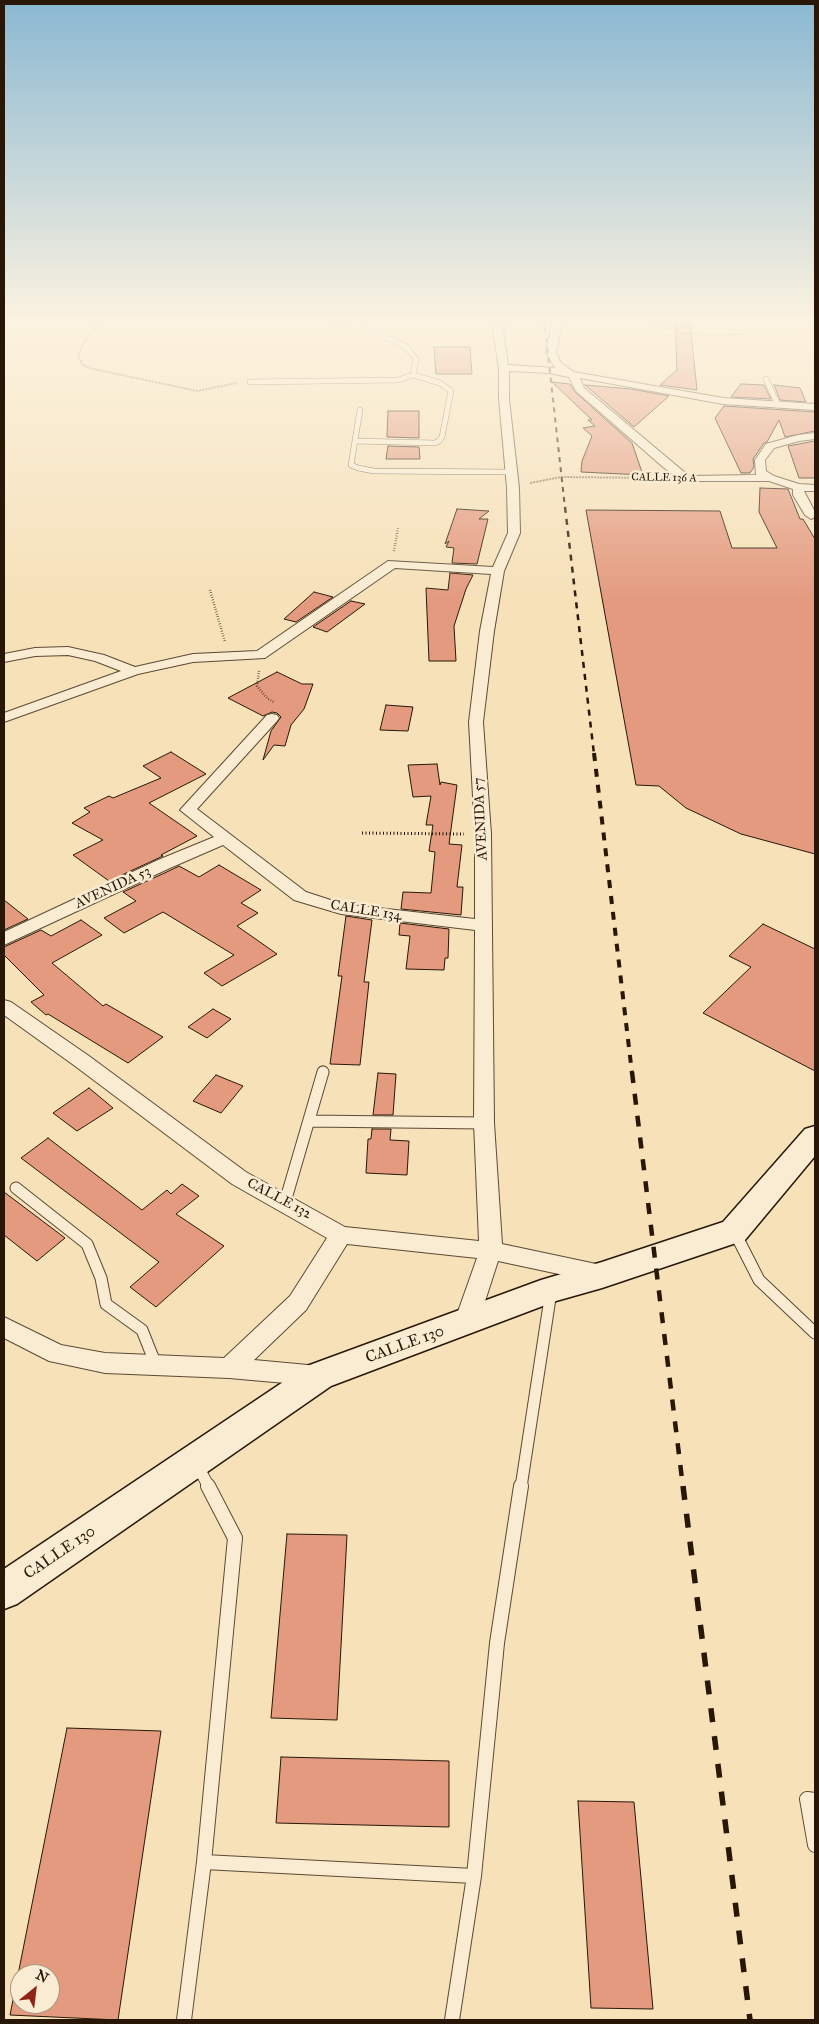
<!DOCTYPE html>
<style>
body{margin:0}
#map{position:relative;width:819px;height:2024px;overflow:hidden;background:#f6e1b9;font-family:"IM FELL Great Primer",serif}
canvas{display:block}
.frame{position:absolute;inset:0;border:5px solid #281707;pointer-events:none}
.north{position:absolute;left:10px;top:1964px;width:50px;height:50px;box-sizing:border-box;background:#f9ecd2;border:1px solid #a59781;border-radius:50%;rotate:29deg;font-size:14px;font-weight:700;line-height:20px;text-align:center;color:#281707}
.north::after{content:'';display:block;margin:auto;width:18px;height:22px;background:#8f2418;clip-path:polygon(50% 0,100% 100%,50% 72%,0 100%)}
</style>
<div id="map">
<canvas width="819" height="2024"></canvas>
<div class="frame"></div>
<div class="north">N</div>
</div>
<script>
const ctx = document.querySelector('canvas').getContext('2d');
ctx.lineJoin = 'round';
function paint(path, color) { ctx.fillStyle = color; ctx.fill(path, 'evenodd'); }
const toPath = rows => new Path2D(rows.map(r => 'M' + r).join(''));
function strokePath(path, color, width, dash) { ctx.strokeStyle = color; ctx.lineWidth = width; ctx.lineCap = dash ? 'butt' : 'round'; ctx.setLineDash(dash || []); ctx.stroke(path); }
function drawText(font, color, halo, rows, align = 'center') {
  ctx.font = font + ' "IM FELL Great Primer",serif'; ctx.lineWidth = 5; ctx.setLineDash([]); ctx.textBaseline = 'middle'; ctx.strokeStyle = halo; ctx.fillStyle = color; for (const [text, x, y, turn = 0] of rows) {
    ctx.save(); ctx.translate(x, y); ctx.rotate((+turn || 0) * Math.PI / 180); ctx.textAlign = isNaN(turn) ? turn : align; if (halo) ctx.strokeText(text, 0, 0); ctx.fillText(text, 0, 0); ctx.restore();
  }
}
const building = toPath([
 [690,322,697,390,660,385,677,370,675,323,690,322],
 [434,347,470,347,472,374,436,374,434,347],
 [552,382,570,384,575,392,632,443,643,475,581,472,582,461,592,436,583,428,595,426,588,420,592,420,552,382],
 [741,384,764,385,771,399,731,397,741,384],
 [585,385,631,389,669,396,634,427,585,385],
 [774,385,800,388,806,402,780,400,774,385],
 [724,406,815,412,815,431,785,437,779,420,767,442,764,443,753,459,754,467,750,473,741,473,715,418,724,406],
 [388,411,419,411,419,438,387,437,388,411],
 [815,441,815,478,799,478,788,446,815,441],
 [388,446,419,447,420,459,386,459,388,446],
 [760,488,788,489,800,519,803,519,815,539,815,854,741,834,686,808,659,786,636,785,586,510,720,511,732,548,777,548,759,512,760,488],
 [457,509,489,511,479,519,488,519,477,564,452,563,454,548,446,547,449,541,445,544,457,509],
 [450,573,473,575,466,589,454,626,456,661,429,661,426,588,448,590,450,573],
 [314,592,333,597,296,622,284,619,314,592],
 [351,601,365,604,327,632,313,627,351,601],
 [277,672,302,684,313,684,304,709,291,725,285,746,274,745,263,760,271,731,281,717,277,713,272,712,263,716,228,698,277,672],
 [386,705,413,707,408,731,380,730,386,705],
 [171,752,206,774,149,803,197,836,161,855,163,856,109,881,73,855,103,840,72,823,90,812,84,808,109,796,113,798,161,778,143,766,171,752],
 [437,764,440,785,441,782,457,785,449,844,462,845,457,887,463,887,461,915,401,909,403,892,431,893,435,852,429,851,433,825,426,825,431,796,413,797,408,765,437,764],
 [219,865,261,890,241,903,258,913,237,926,277,954,222,986,204,973,234,955,163,912,124,933,104,918,136,901,123,892,171,870,179,866,199,877,219,865],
 [4,900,28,919,4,930,4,900],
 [346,916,372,920,364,982,369,982,360,1065,330,1064,342,976,338,976,346,916],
 [81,920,102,935,52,963,103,1006,106,1004,163,1037,128,1063,48,1014,46,1015,31,1002,44,995,4,955,4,947,41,930,51,936,81,920],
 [400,923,449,929,448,958,445,958,444,970,406,969,410,936,399,935,400,923],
 [763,924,815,949,815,1071,703,1013,751,967,729,956,763,924],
 [213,1009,231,1019,207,1038,188,1027,213,1009],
 [378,1073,396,1074,393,1115,373,1115,378,1073],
 [216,1075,243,1086,221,1113,193,1101,216,1075],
 [89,1088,113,1108,77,1131,53,1113,89,1088],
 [372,1129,391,1129,390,1140,409,1141,407,1175,366,1173,368,1139,371,1139,372,1129],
 [48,1138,142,1210,167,1190,171,1194,182,1184,199,1196,176,1214,224,1246,156,1307,130,1287,159,1262,21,1158,48,1138],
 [4,1192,65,1238,37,1261,4,1235,4,1192],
 [287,1534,347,1535,337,1720,271,1718,287,1534],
 [67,1728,161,1731,118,2020,10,2015,67,1728],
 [20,1974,50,1974,50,2004,20,2004,20,1974],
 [281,1757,449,1761,449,1827,276,1823,281,1757],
 [578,1801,634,1802,653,2009,591,2008,578,1801]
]);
paint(building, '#e39a7f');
strokePath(building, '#281707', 1);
const serviceFar3 = toPath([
 [651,323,653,318],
 [766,379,778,405],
 [250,382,398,380,413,375,416,359,406,347,393,340,344,324,336,318],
 [360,410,351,465,358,468,374,471,510,472],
 [355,441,435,443,439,441,442,437,451,391,440,383,413,375]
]);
const serviceFar2 = toPath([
 [322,1073,323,1071]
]);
const serviceFar1 = toPath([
 [309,1121,484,1123],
 [16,1188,87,1244,101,1278,106,1304,142,1330,156,1365],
 [285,1202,323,1072],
 [734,1231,759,1280,815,1333],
 [197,1465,209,1487],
 [521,1487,551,1292]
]);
const service = toPath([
 [815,1800,807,1799,815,1845],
 [204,1862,235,1538,208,1486],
 [184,2020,204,1862,474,1876],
 [452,2020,474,1876,497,1643,521,1486]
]);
const minor = toPath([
 [497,318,505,318,503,330,508,365,555,368,546,352,552,324,551,318,559,318,562,324,556,352,561,363,574,372,723,398,815,404,815,410,723,404,580,378,584,388,596,398,689,476,756,475,755,460,766,444,798,435,815,433,815,439,799,441,774,448,765,460,766,471,774,476,799,484,815,485,815,491,804,491,815,512,815,517,811,519,805,515,793,495,793,489,769,481,682,481,663,467,576,391,569,377,549,373,509,371,509,399,519,488,520,533,504,571,494,631,483,722,491,834,494,1123,502,1244,601,1265,609,1268,612,1274,609,1280,601,1283,498,1261,478,1323,474,1330,466,1333,458,1330,454,1323,477,1258,347,1244,306,1310,254,1360,319,1366,327,1369,331,1376,327,1383,319,1386,229,1378,105,1373,49,1361,4,1338,4,1317,61,1345,105,1353,224,1358,290,1296,327,1238,232,1184,75,1066,4,1015,4,1000,11,1002,89,1056,246,1172,345,1227,479,1241,474,1123,475,930,341,914,294,900,223,845,170,868,4,945,4,932,158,860,214,837,180,810,267,715,272,714,277,715,279,718,277,721,197,809,306,892,343,904,475,919,475,834,469,722,480,631,491,574,395,568,265,658,193,662,138,674,4,722,4,713,121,671,95,661,68,655,35,656,4,662,4,654,35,648,68,647,104,655,135,667,193,654,257,651,388,561,493,567,508,533,507,488,499,399,499,368,493,330,497,318]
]);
const secondary = toPath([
 [815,1126,815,1156,745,1240,602,1288,556,1301,331,1386,17,1604,4,1609,4,1569,307,1366,541,1280,602,1262,723,1222,805,1129,815,1126]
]);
strokePath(serviceFar3, '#5c4a34', 6);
strokePath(serviceFar2, '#5c4a34', 11);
strokePath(serviceFar1, '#5c4a34', 13);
strokePath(service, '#5c4a34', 16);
strokePath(minor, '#5c4a34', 2);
strokePath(secondary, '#281707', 3);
strokePath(toPath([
 [101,320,83,344,78,355,82,364,89,368,197,391,237,383],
 [663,327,682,333,710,335,746,334],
 [530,483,561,477,658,478]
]), '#281707', 2, [0.5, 1]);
strokePath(toPath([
 [394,551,398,528],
 [210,590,225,642],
 [259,671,257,686,268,699,274,702]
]), '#281707', 2.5, [0.5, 2]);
strokePath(toPath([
 [362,833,464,834]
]), '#281707', 3, [1, 2.5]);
strokePath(serviceFar3, '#f9ecd2', 5);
strokePath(serviceFar2, '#f9ecd2', 8);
strokePath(serviceFar1, '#f9ecd2', 11);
strokePath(service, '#f9ecd2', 14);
paint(minor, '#f9ecd2');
paint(secondary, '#f9ecd2');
strokePath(toPath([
 [544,318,565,508]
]), '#281707', 2, [5, 5]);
strokePath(toPath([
 [565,507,594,754]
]), '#281707', 2.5, [6, 6]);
strokePath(toPath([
 [594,753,632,1073]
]), '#281707', 4, [8, 8]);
strokePath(toPath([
 [632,1072,683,1487]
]), '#281707', 4.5, [11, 11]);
strokePath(toPath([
 [683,1486,750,2020]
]), '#281707', 5.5, [14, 14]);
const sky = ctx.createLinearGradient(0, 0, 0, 601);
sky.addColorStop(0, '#8ab8d2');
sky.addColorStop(0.53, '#fbf2e0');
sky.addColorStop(1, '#fbf2e000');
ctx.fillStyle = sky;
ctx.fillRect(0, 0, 819, 601);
drawText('11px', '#281707', '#f9ecd2', [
 ["CALLE 136 A",664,478,1]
]);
drawText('14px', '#281707', '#f9ecd2', [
 ["AVENIDA 57",481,819,-93],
 ["AVENIDA 53",113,888,-25],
 ["CALLE 134",366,911,9],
 ["CALLE 132",279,1199,28]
]);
drawText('16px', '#281707', '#f9ecd2', [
 ["CALLE 130",405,1345,-20],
 ["CALLE 130",60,1553,-34]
]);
</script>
